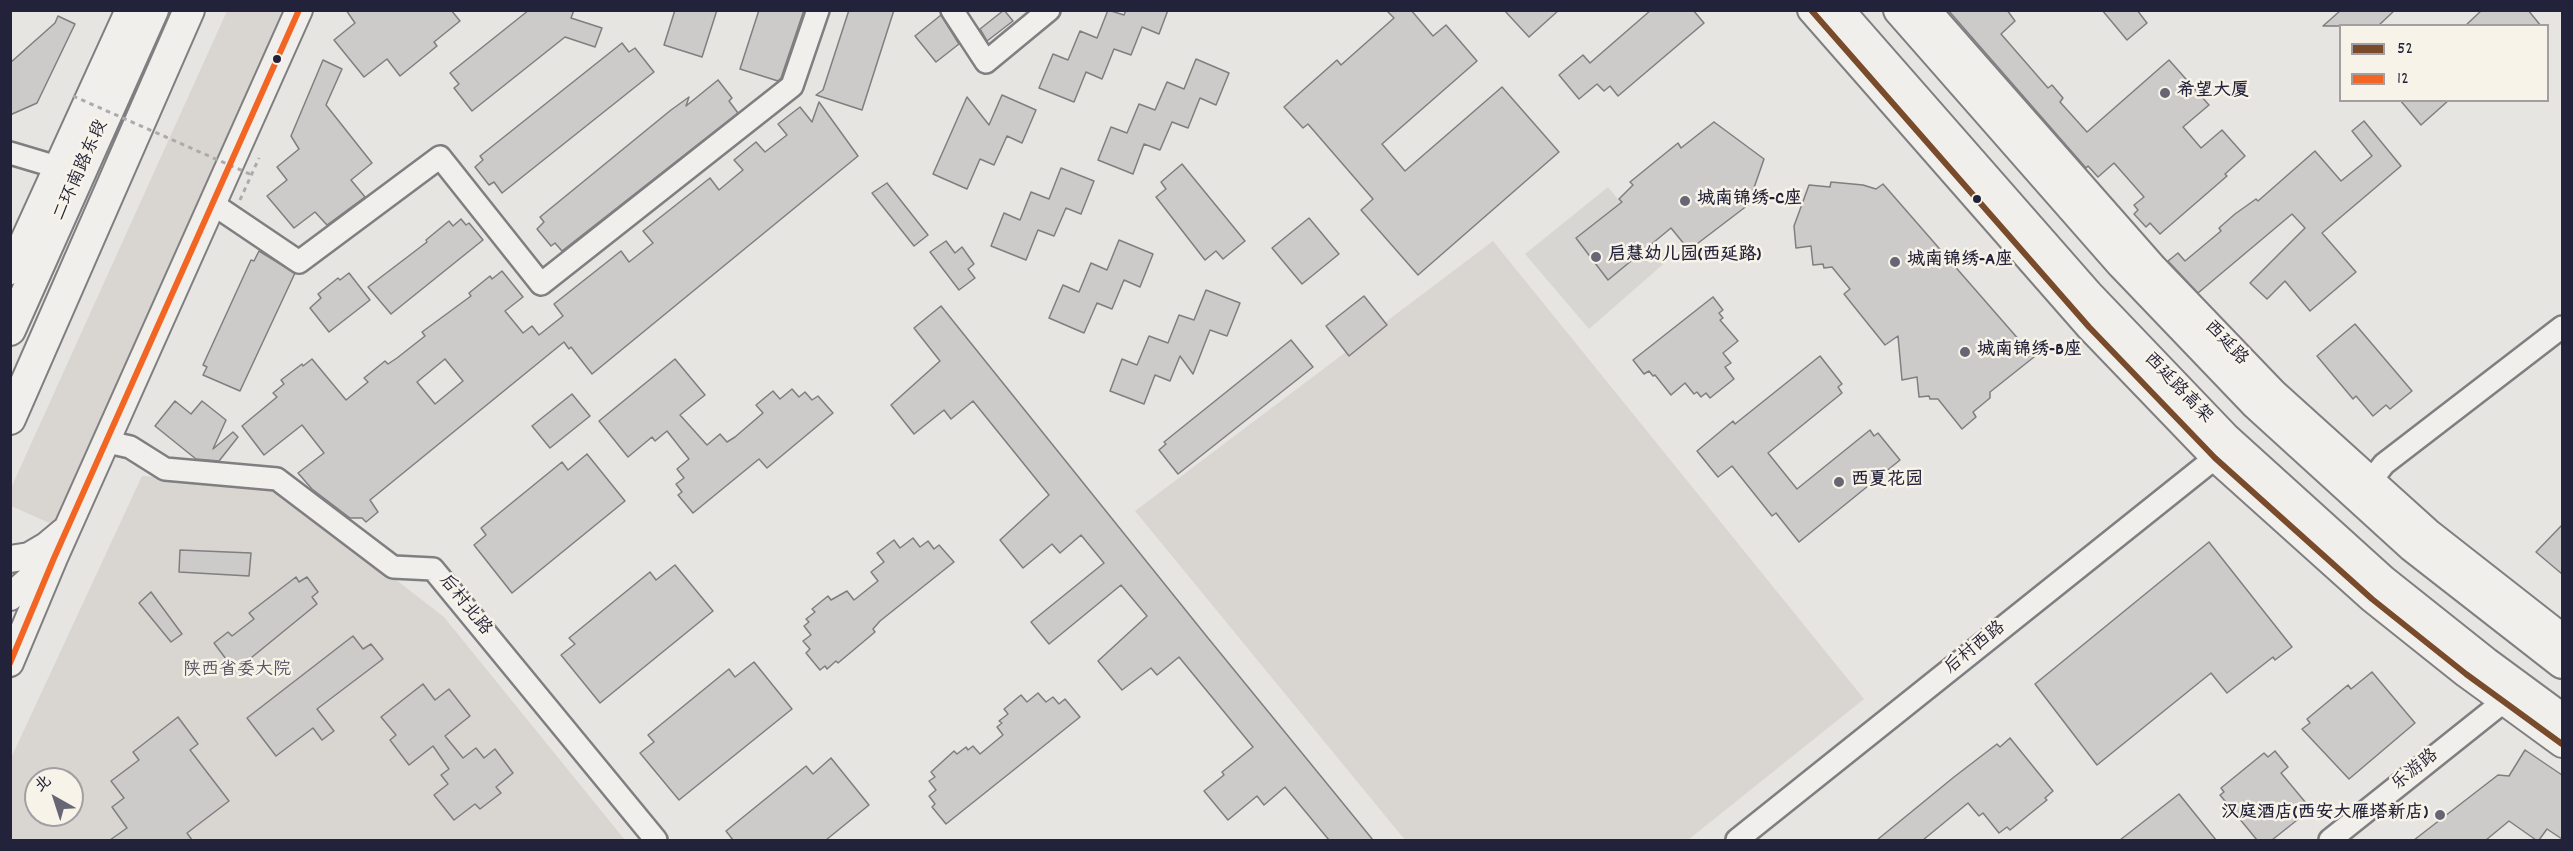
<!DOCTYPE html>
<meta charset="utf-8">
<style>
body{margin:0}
#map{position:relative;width:2573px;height:851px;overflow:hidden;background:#e7e5e1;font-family:Dekko,"LXGW WenKai TC",sans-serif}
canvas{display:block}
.frame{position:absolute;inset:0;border:12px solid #22223b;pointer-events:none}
.legend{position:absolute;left:2339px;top:24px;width:210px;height:78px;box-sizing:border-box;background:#f7f3e8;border:2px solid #a29fa3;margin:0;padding:8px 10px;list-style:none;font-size:18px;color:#22223b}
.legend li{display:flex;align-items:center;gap:12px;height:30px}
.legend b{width:30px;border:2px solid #a29fa3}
.north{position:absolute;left:24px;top:767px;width:60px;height:60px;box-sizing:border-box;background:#f7f3e8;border:2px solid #a29fa3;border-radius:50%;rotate:321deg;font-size:16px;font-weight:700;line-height:24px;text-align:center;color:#22223b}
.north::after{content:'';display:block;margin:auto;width:21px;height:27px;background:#676675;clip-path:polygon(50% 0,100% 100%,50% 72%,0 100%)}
</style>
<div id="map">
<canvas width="2573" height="851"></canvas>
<div class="frame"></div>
<ul class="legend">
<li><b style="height:8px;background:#7a4b2a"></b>52</li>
<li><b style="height:8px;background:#f26522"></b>12</li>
</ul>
<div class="north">北</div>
</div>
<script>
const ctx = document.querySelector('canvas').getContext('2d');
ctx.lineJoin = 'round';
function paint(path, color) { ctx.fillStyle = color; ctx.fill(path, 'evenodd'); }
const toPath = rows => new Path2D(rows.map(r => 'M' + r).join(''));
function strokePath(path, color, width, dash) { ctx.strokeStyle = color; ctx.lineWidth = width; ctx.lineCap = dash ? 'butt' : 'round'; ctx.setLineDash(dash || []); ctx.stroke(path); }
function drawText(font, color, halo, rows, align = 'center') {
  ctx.font = font + ' Dekko,"LXGW WenKai TC",sans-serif'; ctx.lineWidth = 5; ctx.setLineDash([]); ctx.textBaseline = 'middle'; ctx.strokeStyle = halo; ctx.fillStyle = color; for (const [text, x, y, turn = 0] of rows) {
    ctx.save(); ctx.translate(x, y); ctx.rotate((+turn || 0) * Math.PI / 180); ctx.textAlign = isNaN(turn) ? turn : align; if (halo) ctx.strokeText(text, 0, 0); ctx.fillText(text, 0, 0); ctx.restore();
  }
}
paint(toPath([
 [1608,187,1668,260,1589,329,1525,254]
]), '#d8d6d3');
paint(toPath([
 [227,11,285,11,54,525,11,506,11,488],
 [1493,241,1864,699,1688,840,1405,840,1135,511],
 [142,476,271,483,444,617,625,840,11,840,11,758],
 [36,779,72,779,72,815,36,815]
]), '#d9d6d2');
const building = toPath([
 [346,10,451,10,460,21,434,42,437,46,400,76,387,59,364,77,334,40,355,23,346,10],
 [529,10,574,10,571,18,602,28,595,47,565,37,472,111,454,88,459,84,450,73,529,10],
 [675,10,717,10,702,57,664,45,675,10],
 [759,10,804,10,781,78,778,81,740,69,759,10],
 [849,10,894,10,862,110,816,95,823,90,849,10],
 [1004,10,1013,21,987,41,980,29,1004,10],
 [1108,10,1124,15,1126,10,1168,10,1159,34,1142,27,1131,55,1114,49,1102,79,1086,72,1074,102,1039,88,1053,54,1068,60,1080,31,1097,38,1108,10],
 [1386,10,1411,10,1433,36,1446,25,1477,61,1382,144,1405,171,1502,87,1559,152,1418,275,1361,210,1373,199,1308,124,1303,128,1284,107,1337,60,1341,65,1394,18,1386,10],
 [1504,10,1559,10,1529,37,1504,10],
 [1651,10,1693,10,1704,23,1618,96,1610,86,1604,91,1597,84,1579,99,1559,75,1583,55,1590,63,1651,10],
 [1948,10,2007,10,2015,21,2001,34,2048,88,2052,85,2063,98,2060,102,2087,132,2169,60,2209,105,2183,127,2201,148,2222,130,2245,156,2225,174,2227,176,2160,234,2150,223,2146,227,2134,214,2138,210,2134,205,2144,197,2114,163,2098,177,2088,166,2086,168,1948,10],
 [2102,10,2137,10,2147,23,2127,40,2102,10],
 [2341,10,2395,10,2378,26,2323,26,2341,10],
 [2482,10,2528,10,2541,26,2465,26,2482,10],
 [941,15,959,44,936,62,915,36,941,15],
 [58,16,75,24,37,103,10,115,10,63,55,23,58,16],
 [622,43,629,52,635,48,654,72,502,193,494,182,489,185,475,167,483,160,480,156,622,43],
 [1196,59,1229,73,1216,105,1200,98,1188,128,1172,122,1160,150,1144,144,1133,174,1098,160,1111,127,1127,133,1139,104,1155,110,1167,82,1184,89,1196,59],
 [323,60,342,69,326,105,372,163,351,180,365,197,327,225,315,212,294,228,267,196,287,180,277,167,299,149,291,136,323,60],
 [718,80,732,98,729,101,738,113,562,251,555,243,551,246,537,229,544,222,540,217,671,110,689,97,686,106,718,80],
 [1002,95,1036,110,1022,143,1007,136,994,165,980,159,967,189,933,174,967,97,989,125,1002,95],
 [2400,100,2449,100,2421,125,2400,100],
 [819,102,858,156,592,374,571,347,569,349,564,342,370,500,378,512,366,522,362,518,350,518,312,489,298,473,324,453,302,425,264,455,242,426,277,397,273,393,284,384,281,380,302,364,303,366,312,359,346,400,368,382,364,378,385,361,388,364,397,358,425,336,422,332,471,296,469,293,490,276,492,279,502,271,523,297,505,311,523,333,532,326,539,335,563,316,554,304,621,251,629,262,653,243,643,231,710,178,719,190,743,170,734,160,756,142,765,152,787,135,778,124,800,107,812,122,819,102],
 [445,359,463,381,435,404,417,382,445,359],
 [2364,121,2401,166,2322,233,2356,272,2310,311,2285,281,2267,299,2250,283,2305,228,2292,214,2198,293,2168,261,2178,253,2185,261,2221,231,2219,228,2235,214,2256,199,2258,201,2315,151,2341,181,2372,156,2352,131,2364,121],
 [1714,122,1764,159,1748,205,1689,250,1671,228,1608,280,1576,238,1622,202,1619,199,1633,185,1630,182,1678,143,1681,148,1714,122],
 [1182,164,1245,241,1223,259,1216,251,1205,260,1156,197,1166,189,1161,182,1182,164],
 [1061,168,1094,181,1081,214,1066,208,1054,236,1038,230,1026,260,991,246,1004,213,1020,220,1031,192,1049,199,1061,168],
 [1831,182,1863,185,1876,189,1883,184,2034,357,1990,392,1990,398,1973,412,1976,417,1962,429,1938,399,1930,399,1929,396,1919,397,1917,377,1902,380,1898,336,1885,345,1844,294,1850,289,1832,267,1824,268,1823,264,1813,265,1811,246,1796,248,1794,226,1809,185,1830,187,1831,182],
 [887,183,928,235,914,246,872,193,887,183],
 [1309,218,1339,254,1302,284,1272,248,1309,218],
 [461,219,466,225,469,223,483,240,391,314,368,287,427,242,426,240,449,221,453,226,461,219],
 [1119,240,1153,254,1140,287,1124,280,1112,309,1097,303,1084,333,1049,318,1063,285,1079,292,1091,263,1107,270,1119,240],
 [946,241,955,253,962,247,974,264,968,269,975,278,959,290,930,252,946,241],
 [259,251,295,273,240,391,203,375,207,367,203,365,251,260,254,261,259,251],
 [349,273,370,300,329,332,310,308,321,298,318,294,338,278,340,280,349,273],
 [1206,290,1240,303,1227,336,1210,330,1193,374,1180,356,1170,381,1155,375,1144,404,1110,391,1122,359,1137,365,1149,336,1168,343,1179,315,1194,320,1206,290],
 [1364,296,1387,325,1349,356,1326,326,1364,296],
 [1713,297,1723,310,1719,313,1723,318,1720,320,1738,341,1723,353,1731,363,1725,367,1734,379,1710,398,1706,393,1701,397,1697,392,1694,394,1685,383,1671,395,1655,375,1653,376,1649,371,1644,374,1633,360,1713,297],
 [941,306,1208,638,1373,840,1329,840,1285,787,1264,805,1257,796,1228,820,1204,791,1224,775,1222,772,1253,747,1179,657,1157,675,1151,668,1122,690,1098,661,1147,616,1121,585,1049,644,1031,622,1104,563,1081,535,1060,553,1052,544,1023,568,1000,540,1049,495,973,401,951,419,944,410,914,434,891,405,940,361,914,328,941,306],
 [2355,324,2412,391,2390,409,2386,405,2373,416,2356,396,2353,399,2317,356,2355,324],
 [1291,340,1313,367,1178,474,1159,450,1166,444,1164,442,1291,340],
 [1820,356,1842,384,1838,387,1842,393,1768,453,1797,489,1870,430,1874,436,1878,433,1900,460,1799,542,1776,513,1772,516,1732,466,1718,477,1697,451,1733,421,1735,424,1820,356],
 [675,359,705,395,680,415,707,445,720,434,727,442,735,437,763,413,756,405,773,391,780,399,792,389,799,397,805,392,812,400,818,396,833,413,767,468,759,459,693,513,678,495,682,492,676,484,684,478,677,469,689,459,667,431,655,441,652,437,628,457,599,421,675,359],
 [572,394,590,416,550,448,532,426,572,394],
 [175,401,191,414,202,401,226,420,213,449,233,432,238,437,219,461,196,459,155,426,175,401],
 [587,454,625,501,512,593,474,545,486,535,481,528,562,462,568,470,587,454],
 [2562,525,2562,574,2536,552,2562,525],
 [913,538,920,547,928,541,934,549,939,545,954,562,880,621,873,629,875,632,838,663,836,661,827,669,825,666,820,670,806,653,810,649,803,641,811,635,804,626,809,622,806,619,815,612,812,609,828,596,831,600,847,591,854,600,878,581,871,572,884,562,877,553,894,540,900,548,913,538],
 [2209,542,2292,647,2275,660,2273,657,2227,693,2211,673,2097,765,2035,684,2209,542],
 [180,550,251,553,249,576,179,572,180,550],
 [675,565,713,611,600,703,561,655,575,644,569,638,650,572,656,580,675,565],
 [296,577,299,582,307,577,318,592,312,597,317,604,235,671,214,643,228,632,232,636,254,619,249,613,296,577],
 [151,592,182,634,171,642,139,603,151,592],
 [353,636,363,649,371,644,383,659,317,709,334,731,322,740,313,728,276,756,247,718,353,636],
 [754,662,792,709,679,800,640,753,654,742,648,735,729,669,735,677,754,662],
 [2372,672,2415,723,2349,779,2302,729,2310,723,2307,719,2348,685,2351,689,2372,672],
 [423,684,435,700,449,689,470,716,445,736,463,758,476,748,484,758,495,749,513,773,496,787,501,793,480,809,475,804,454,820,434,795,448,784,441,775,449,769,433,746,409,765,390,740,396,735,381,717,423,684],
 [1038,693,1046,702,1053,697,1059,704,1065,699,1080,717,946,824,932,807,935,804,929,796,936,790,929,781,935,777,931,772,954,751,957,754,966,747,968,750,973,746,980,754,1003,735,997,727,1002,723,999,721,1008,714,1004,709,1021,695,1027,702,1038,693],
 [178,717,198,744,190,750,229,801,187,833,192,840,110,840,127,828,112,807,124,798,111,781,139,760,133,752,178,717],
 [2010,738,2053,791,2045,798,2047,800,2010,830,2007,827,1999,833,1983,813,1979,816,1968,803,1923,840,1877,840,1954,777,1997,744,2000,747,2010,738],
 [2525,750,2562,775,2562,839,2547,829,2539,840,2536,840,2509,821,2486,840,2414,840,2498,775,2509,776,2525,750],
 [2275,751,2288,767,2281,773,2311,809,2272,840,2257,840,2220,795,2224,792,2221,788,2264,753,2268,757,2275,751],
 [831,758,869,805,826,840,733,840,726,831,806,766,813,774,831,758],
 [2179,794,2216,840,2120,840,2179,794]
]);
paint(building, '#cdcbc9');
strokePath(building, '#7f7e81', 1.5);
const minor = toPath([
 [952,10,986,62,1049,10],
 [10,153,57,167],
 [213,204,299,262,440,157,541,284,792,86,818,10],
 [108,442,130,447,165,469,277,479,393,567,433,569,656,840],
 [2370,482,2384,464,2562,327],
 [1737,840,2215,458],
 [2330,840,2503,702]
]);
const major = toPath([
 [1811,10,2089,327,2215,458,2372,599,2466,674,2562,744],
 [1927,10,2154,268,2274,393,2428,532,2562,637],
 [10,271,129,10],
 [10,559,29,556,46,546,64,531],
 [10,597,48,563],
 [10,663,54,558,299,10]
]);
const highway = toPath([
 [1838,10,2088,295,2224,437,2383,581,2486,663,2562,719],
 [1899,10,2122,264,2256,404,2412,546,2562,663],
 [10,330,153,10],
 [10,419,189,10]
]);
strokePath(minor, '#7f7e81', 26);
strokePath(major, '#7f7e81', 30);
strokePath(highway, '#7f7e81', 34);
strokePath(toPath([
 [240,200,259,158]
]), '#acaaab', 3, [4.5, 4.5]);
strokePath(minor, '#f0efeb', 21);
strokePath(major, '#f0efeb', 26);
strokePath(highway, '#f0efeb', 30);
strokePath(toPath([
 [73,96,252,175]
]), '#acaaab', 3, [4.5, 4.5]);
strokePath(toPath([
 [1811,10,2089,327,2215,458,2372,599,2466,674,2562,744]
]), '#7a4b2a', 6);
strokePath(toPath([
 [10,663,54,558,299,10]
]), '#f26522', 6);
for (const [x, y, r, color] of [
 [277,59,5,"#22223b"],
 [2165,93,6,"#676675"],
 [1977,199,5,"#22223b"],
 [1685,201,6,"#676675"],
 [1596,257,6,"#676675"],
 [1895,262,6,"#676675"],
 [1965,352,6,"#676675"],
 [1839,482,6,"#676675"],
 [2440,815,6,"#676675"]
]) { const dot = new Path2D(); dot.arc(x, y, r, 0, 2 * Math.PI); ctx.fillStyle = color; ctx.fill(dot); strokePath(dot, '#f7f3e8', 2); }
drawText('bold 18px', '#22223b', '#f7f3e8', [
 ["希望大厦",2177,93],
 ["城南锦绣-C座",1697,201],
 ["启慧幼儿园(西延路)",1608,257],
 ["城南锦绣-A座",1907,262],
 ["城南锦绣-B座",1977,352],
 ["西夏花园",1851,482],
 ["汉庭酒店(西安大雁塔新店)",2428,815,"right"]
], 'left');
drawText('18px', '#22223b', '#f7f3e8', [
 ["二环南路东段",82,171,-66],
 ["西延路",2225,344,46],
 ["西延路高架",2177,389,46],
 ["后村北路",464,606,51],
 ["后村西路",1976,649,-39],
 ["乐游路",2416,771,-39]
]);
drawText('18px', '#555465', '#f7f3e8', [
 ["陕西省委大院",237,672]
]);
</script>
